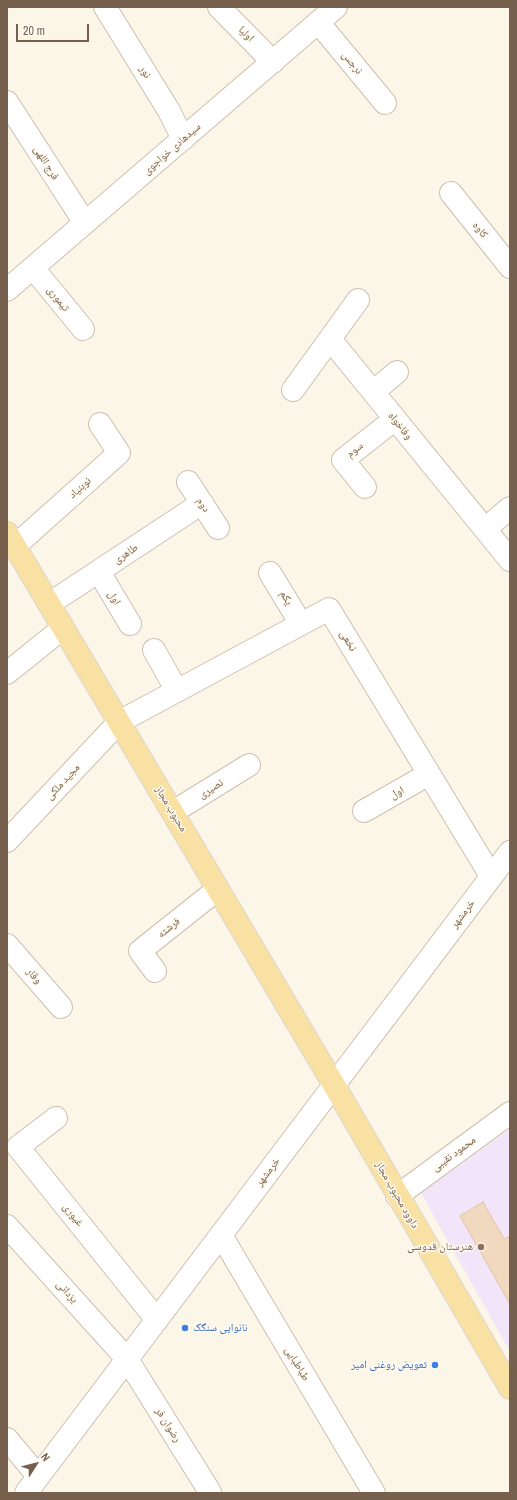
<!DOCTYPE html>
<meta charset="utf-8">
<style>
body{margin:0}
#map{position:relative;width:517px;height:1500px;overflow:hidden;background:#fcf6e8;font-family:"Archivo Narrow",sans-serif}
canvas{display:block}
.frame{position:absolute;inset:0;border:8px solid #765f4c;pointer-events:none}
.north{position:absolute;left:16px;top:1444px;width:40px;height:40px;-webkit-text-stroke:3px #fffaef;paint-order:stroke;rotate:54deg;font-size:11px;font-weight:700;line-height:16px;text-align:center;color:#765f4c}
.north::after{content:'';display:block;margin:auto;width:14px;height:18px;background:#765f4c;clip-path:polygon(50% 0,100% 100%,50% 72%,0 100%)}
.scale{position:absolute;left:16px;top:24px;width:73px;height:18px;box-sizing:border-box;border:2px solid #765f4c;border-top:0;padding-left:5px;font-size:12px;line-height:14px;white-space:nowrap;color:#765f4c;-webkit-text-stroke:3px #fffaef;paint-order:stroke}
</style>
<div id="map">
<canvas width="517" height="1500"></canvas>
<div class="frame"></div>
<div class="north">N</div>
<div class="scale">20 m</div>
</div>
<script>
const ctx = document.querySelector('canvas').getContext('2d');
ctx.lineJoin = 'round';
function paint(path, color) { ctx.fillStyle = color; ctx.fill(path, 'evenodd'); }
const toPath = rows => new Path2D(rows.map(r => 'M' + r).join(''));
function strokePath(path, color, width, dash) { ctx.strokeStyle = color; ctx.lineWidth = width; ctx.lineCap = dash ? 'butt' : 'round'; ctx.setLineDash(dash || []); ctx.stroke(path); }
function drawText(font, color, halo, rows, align = 'center') {
  ctx.font = font + ' "Archivo Narrow","Noto Naskh Arabic",sans-serif'; ctx.lineWidth = 3; ctx.setLineDash([]); ctx.textBaseline = 'middle'; ctx.strokeStyle = halo; ctx.fillStyle = color; for (const [text, x, y, turn = 0] of rows) {
    ctx.save(); ctx.translate(x, y); ctx.rotate((+turn || 0) * Math.PI / 180); ctx.textAlign = isNaN(turn) ? turn : align; if (halo) ctx.strokeText(text, 0, 0); ctx.fillText(text, 0, 0); ctx.restore();
  }
}
paint(toPath([
 [510,1129,510,1352,421,1193]
]), '#f3e5f9');
const building = toPath([
 [483,1202,504,1239,510,1236,510,1304,460,1216,483,1202]
]);
paint(building, '#f1d9c0');
strokePath(building, '#e4c1a1', 1);
const minor = toPath([
 [105,7,169,111,183,139],
 [219,7,273,62],
 [318,22,385,103],
 [7,102,85,223],
 [451,193,510,267],
 [33,268,83,329],
 [7,290,336,7],
 [330,339,510,560],
 [293,390,358,300],
 [373,392,397,372],
 [188,482,218,528],
 [365,487,343,460,395,419],
 [485,529,510,508],
 [15,546,119,453,100,424],
 [99,572,130,624],
 [270,573,301,624],
 [49,604,202,503],
 [154,650,177,691],
 [7,673,63,628],
 [364,811,429,774],
 [173,812,249,765],
 [7,841,119,722,329,609,491,876],
 [7,945,61,1007],
 [155,971,140,951,218,889],
 [56,1118,18,1147,157,1320],
 [397,1196,510,1113],
 [7,1226,127,1359,210,1492],
 [221,1235,374,1493],
 [7,1439,38,1476],
 [26,1493,510,852]
]);
const major = toPath([
 [7,533,334,1085,510,1388]
]);
strokePath(minor, '#cebfae', 24);
strokePath(major, '#dbd5d0', 24);
strokePath(minor, '#fff', 22);
strokePath(major, '#f9e1a3', 22);
for (const [x, y, r, color] of [
 [481,1247,4,"#8d6e63"],
 [185,1328,4,"#3f7fe0"],
 [435,1365,4,"#3f7fe0"]
]) { const dot = new Path2D(); dot.arc(x, y, r, 0, 2 * Math.PI); ctx.fillStyle = color; ctx.fill(dot); strokePath(dot, '#fffaef', 1.5); }
drawText('11px', '#765f4c', '#fffaef', [
 ["اولیا",246,34,45],
 ["نرجس",352,63,50],
 ["نور",145,72,59],
 ["سیدهادی خواجوی",172,149,-41],
 ["فرج اللهی",46,163,58],
 ["کاوه",480,230,51],
 ["تیموری",58,299,51],
 ["وفاخواه",400,426,51],
 ["سوم",355,450,-38],
 ["نوبنیاد",80,488,-42],
 ["دوم",203,505,57],
 ["طاهری",126,554,-33],
 ["اول",114,598,59],
 ["یکم",286,598,59],
 ["نخعی",348,641,59],
 ["مجید ملکی",63,782,-47],
 ["نصیری",211,789,-32],
 ["اول",397,793,-29],
 ["محبوب مجاز",171,809,59],
 ["خرمشهر",463,914,-53],
 ["فرشته",169,928,-39],
 ["وقار",34,976,49],
 ["محمود نقیبی",454,1154,-36],
 ["خرمشهر",268,1172,-53],
 ["داوود محبوب مجاز",397,1195,60],
 ["غیوری",73,1215,51],
 ["یزدانی",67,1292,48],
 ["طباطبایی",297,1364,59],
 ["رضوان فر",168,1425,58]
]);
drawText('11px', '#785e54', '#fffaef', [
 ["هنرستان قدوسی",473,1247]
], 'right');
drawText('11px', '#366cbe', '#fffaef', [
 ["نانوایی سنگک",193,1328],
 ["تعویض روغنی امیر",427,1365,"right"]
], 'left');
</script>
